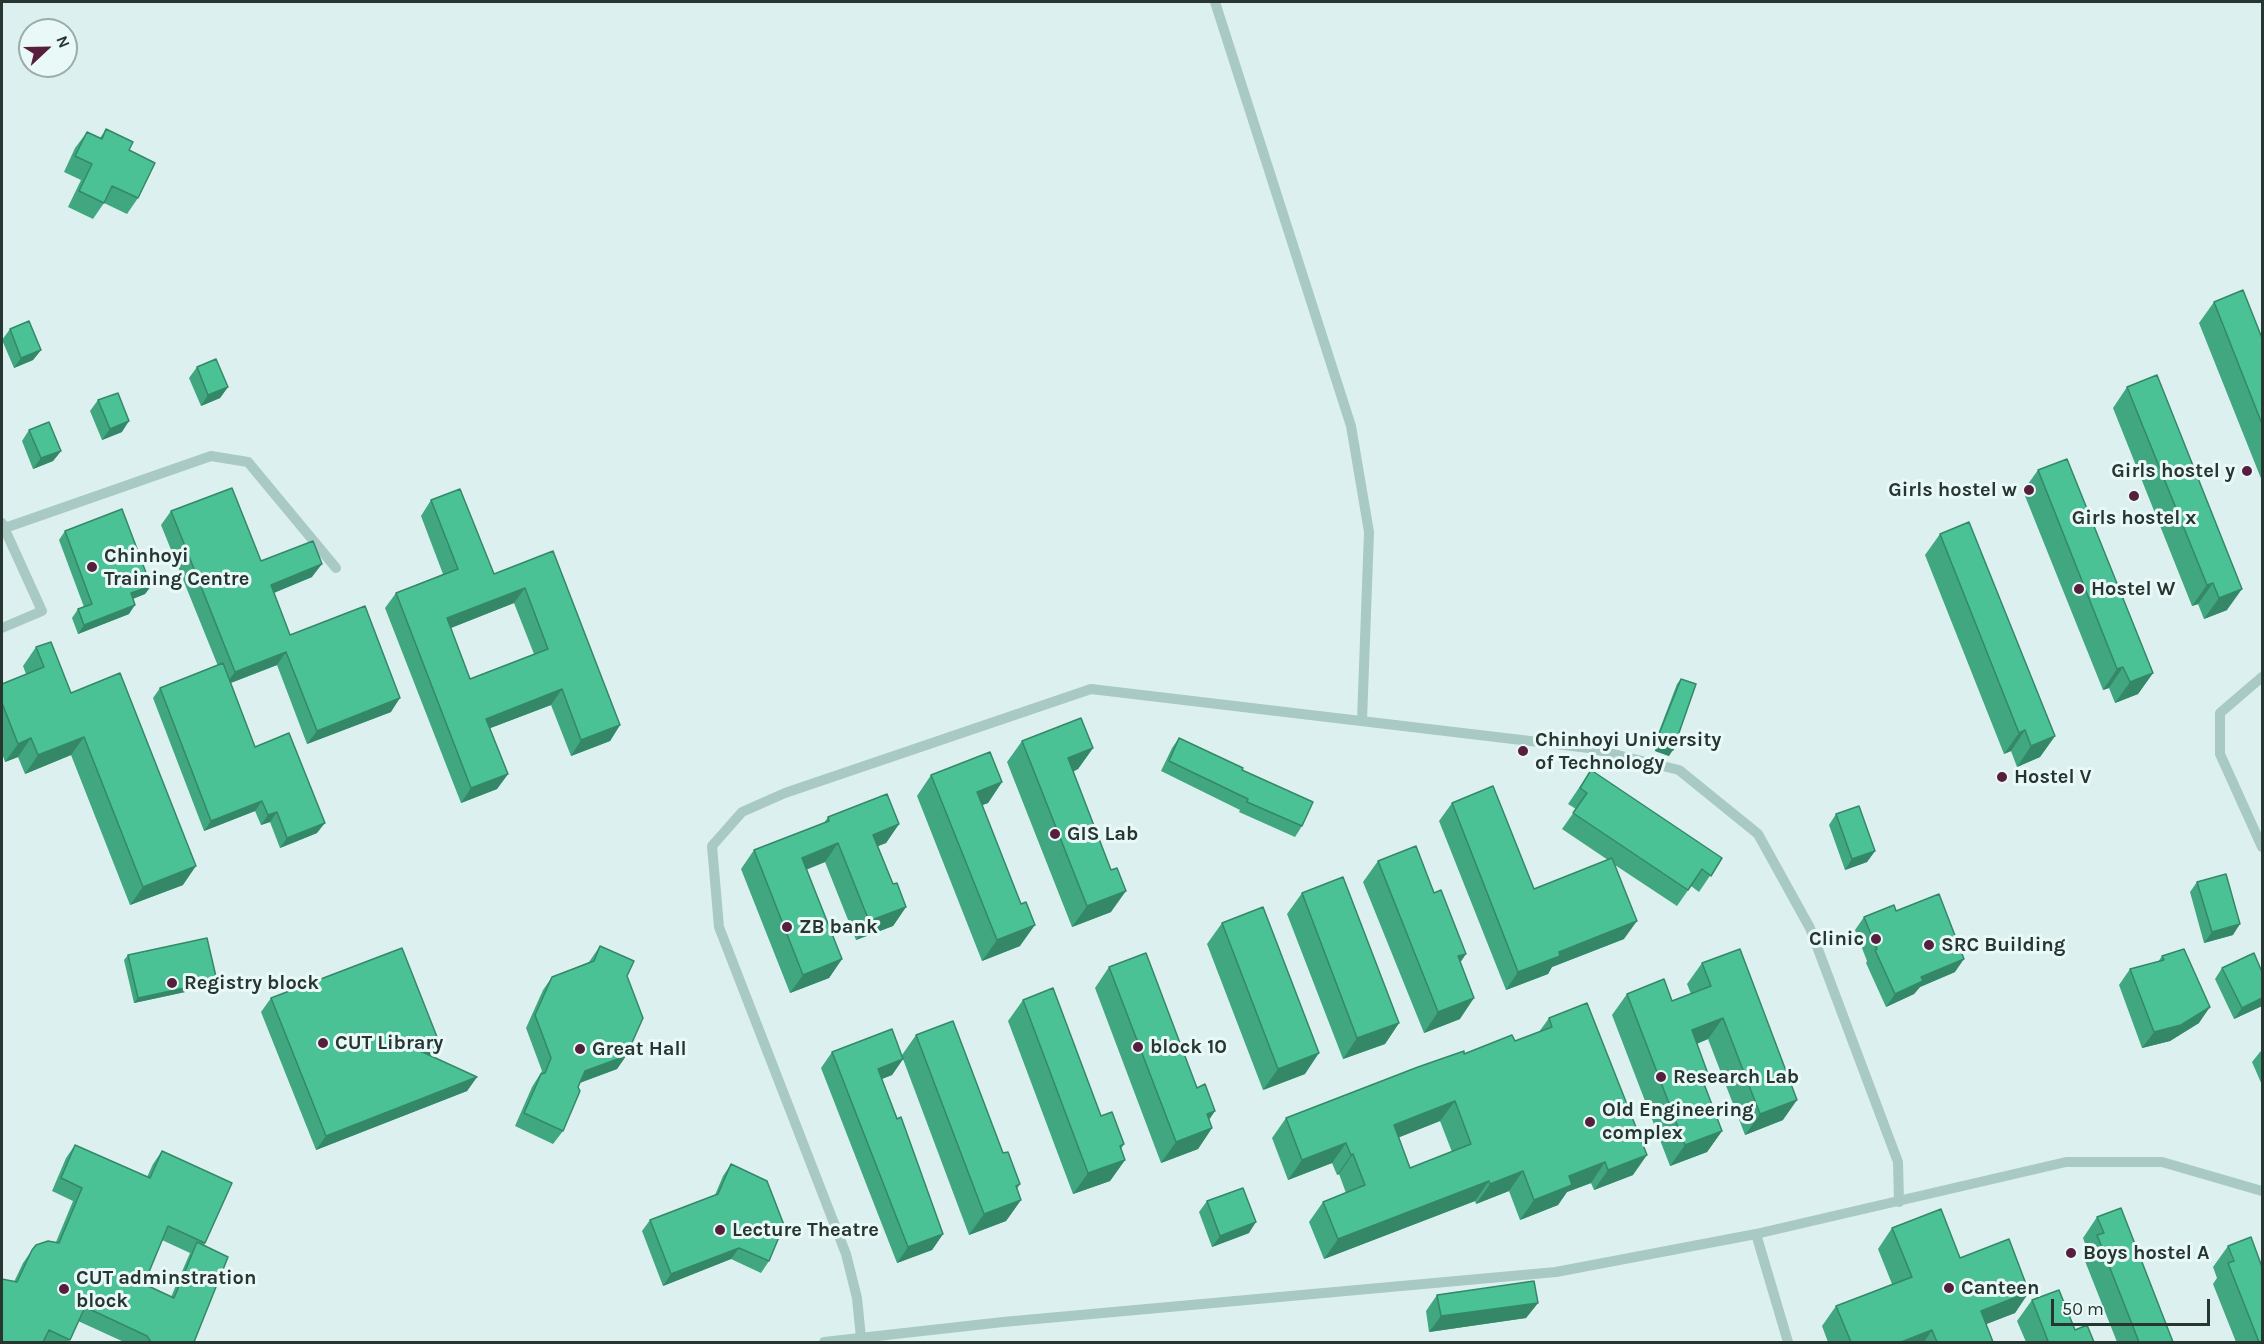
<!DOCTYPE html>
<style>
body{margin:0}
#map{position:relative;width:2264px;height:1344px;overflow:hidden;background:#dcf1ef;font-family:Karla,sans-serif}
canvas{display:block}
.frame{position:absolute;inset:0;border:3px solid #283632;pointer-events:none}
.north{position:absolute;left:18px;top:18px;width:60px;height:60px;box-sizing:border-box;background:#e8f9f8;border:2px solid #9baba9;border-radius:50%;rotate:68deg;font-size:16px;font-weight:700;line-height:24px;text-align:center;color:#283632}
.north::after{content:'';display:block;margin:auto;width:21px;height:27px;background:#561f3d;clip-path:polygon(50% 0,100% 100%,50% 72%,0 100%)}
.scale{position:absolute;left:2051px;top:1299px;width:159px;height:27px;box-sizing:border-box;border:3px solid #283632;border-top:0;padding-left:8px;font-size:18px;line-height:21px;white-space:nowrap;color:#283632;-webkit-text-stroke:4px #e8f9f8;paint-order:stroke}
</style>
<div id="map">
<canvas width="2264" height="1344"></canvas>
<div class="frame"></div>
<div class="north">N</div>
<div class="scale">50 m</div>
</div>
<script>
const ctx = document.querySelector('canvas').getContext('2d');
ctx.lineJoin = 'round';
const toPath = rows => new Path2D(rows.map(r => 'M' + r).join(''));
function strokePath(path, color, width, dash) { ctx.strokeStyle = color; ctx.lineWidth = width; ctx.lineCap = dash ? 'butt' : 'round'; ctx.setLineDash(dash || []); ctx.stroke(path); }
function paint(path, color) { ctx.fillStyle = color; ctx.fill(path, 'evenodd'); }
function drawText(font, color, halo, rows, align = 'center') {
  ctx.font = font + ' Karla,sans-serif'; ctx.lineWidth = 6; ctx.setLineDash([]); ctx.textBaseline = 'middle'; ctx.strokeStyle = halo; ctx.fillStyle = color; for (const [text, x, y, turn = 0] of rows) {
    ctx.save(); ctx.translate(x, y); ctx.rotate((+turn || 0) * Math.PI / 180); ctx.textAlign = isNaN(turn) ? turn : align; if (halo) ctx.strokeText(text, 0, 0); ctx.fillText(text, 0, 0); ctx.restore();
  }
}
strokePath(toPath([
 [1215,2,1351,426,1369,532,1362,720],
 [2,529,211,456,248,462,336,568],
 [2,628,42,611,2,523],
 [2262,677,2220,713,2220,754,2262,847],
 [1756,1234,1788,1342],
 [861,1338,857,1298,846,1254,719,927,712,846,742,812,785,793,1091,689,1589,748,1679,770,1758,834,1810,928,1898,1162,1899,1202],
 [824,1342,1003,1322,1556,1272,1756,1234,2066,1162,2162,1162,2262,1191]
]), '#a8c9c4', 10);
paint(toPath([
 [106,129,129,150,138,198,127,214,104,203,93,219,68,207,81,180,64,172,75,148,87,132,100,138],
 [2214,302,2262,338,2262,481,2199,323],
 [10,329,41,350,33,360,14,368,2,340],
 [197,367,228,387,220,398,201,406,189,378],
 [2127,387,2227,610,2204,619,2198,604,2192,606,2113,408],
 [98,400,122,432,102,440,90,411],
 [29,430,61,451,53,461,33,469,22,441],
 [2038,470,2153,673,2138,694,2115,703,2109,688,2103,690,2023,491],
 [431,500,494,574,553,551,620,725,610,741,571,756,551,705,490,728,508,774,497,789,461,803,385,608,396,593,443,574,421,516],
 [514,603,534,654,470,679,450,628],
 [171,511,261,561,312,577,274,593,290,635,391,712,307,744,277,665,231,683,255,747,317,833,280,848,270,822,261,825,255,811,204,831,153,698,160,688,218,666,161,525],
 [65,531,151,586,145,594,133,599,129,614,78,634,72,618,78,609,84,607,59,540],
 [1940,534,2055,736,2040,757,2017,767,2011,751,2004,754,1925,555],
 [36,647,71,693,183,885,130,905,71,755,25,774,18,757,5,762,2,753,2,684,26,674,23,666],
 [1681,679,1669,756,1655,751,1658,740,1656,739,1677,684],
 [1179,738,1242,770,1302,826,1295,837,1239,812,1240,810,1161,771,1172,748],
 [1022,741,1093,748,1078,769,1073,772,1111,912,1072,927,1007,762],
 [1591,770,1722,858,1699,892,1691,886,1677,906,1615,865,1624,939,1552,967,1548,974,1506,990,1439,821,1452,803,1534,889,1608,860,1562,829,1576,809,1568,804],
 [931,775,1002,782,988,803,982,805,1020,946,982,961,917,796],
 [1836,814,1875,851,1867,862,1845,870,1829,825],
 [828,817,899,824,886,843,878,846,893,884,906,907,893,926,856,940,825,862,806,869,842,959,829,978,790,993,741,869,754,850,824,823],
 [1378,861,1460,962,1460,1019,1424,1033,1363,882],
 [2197,882,2233,935,2204,943,2190,892],
 [1302,893,1399,1023,1385,1044,1343,1059,1287,914],
 [1896,911,1955,972,1920,987,1914,994,1886,1007,1866,963,1867,961,1855,930,1864,917],
 [1222,923,1305,1074,1263,1090,1207,944],
 [600,946,627,976,626,1056,617,1069,580,1083,563,1131,553,1144,515,1126,532,1087,542,1071,526,1028,543,990,552,977,589,962],
 [128,955,217,981,213,986,134,1003,124,960],
 [2162,956,2199,1023,2170,1041,2142,1048,2119,985,2130,969,2158,962],
 [1702,963,1783,1120,1745,1135,1708,1039,1697,1044,1703,1081,1722,1131,1707,1152,1670,1166,1612,1015,1627,994,1672,1001,1691,994,1687,984],
 [1109,967,1212,1128,1198,1149,1161,1163,1095,988],
 [2222,968,2262,1006,2234,1019,2215,979],
 [271,998,439,1042,430,1056,477,1077,467,1091,316,1150,261,1012],
 [1023,1000,1101,1116,1124,1144,1121,1149,1125,1160,1110,1181,1073,1194,1008,1021],
 [1549,1018,1633,1175,1594,1190,1591,1183,1567,1192,1558,1205,1520,1220,1509,1191,1476,1204,1475,1201,1324,1259,1309,1222,1323,1202,1346,1193,1339,1174,1337,1175,1332,1163,1288,1180,1272,1138,1286,1118,1464,1054,1515,1041,1539,1032],
 [1440,1121,1452,1152,1410,1168,1399,1137],
 [916,1035,1003,1153,1020,1184,1017,1189,1021,1200,1006,1221,969,1235,903,1059,892,1075,882,1079,943,1234,932,1250,897,1263,821,1068,832,1052,902,1055],
 [2262,1050,2262,1085,2252,1062,2260,1052],
 [75,1145,147,1177,153,1164,162,1151,205,1243,204,1245,194,1342,124,1342,78,1321,68,1342,2,1342,14,1282,23,1263,32,1250,56,1242,73,1201,52,1191,66,1158],
 [162,1240,190,1253,171,1297,144,1284],
 [731,1164,769,1261,761,1273,731,1259,663,1286,642,1231,650,1220,715,1195,723,1176],
 [1207,1201,1249,1233,1212,1247,1199,1212],
 [2097,1217,2173,1342,2117,1342,2083,1256,2087,1249,2083,1238],
 [1892,1228,1960,1258,2029,1292,2015,1313,1986,1324,1993,1342,1828,1342,1822,1326,1836,1306,1892,1284,1878,1249],
 [2228,1246,2262,1342,2236,1342,2213,1284,2217,1278,2213,1267],
 [1437,1295,1538,1303,1526,1318,1429,1332,1426,1311],
 [2032,1300,2075,1330,2094,1342,2026,1342,2017,1321]
]), '#40a780');
paint(toPath([
 [41,350,33,360,14,368,21,358],
 [228,387,220,398,201,406,208,395],
 [129,421,122,432,102,440,110,429],
 [61,451,53,461,33,469,41,458],
 [322,564,312,577,261,598,271,585],
 [2213,583,2198,604,2192,606,2207,585],
 [151,586,145,594,124,602,131,593],
 [525,588,514,603,436,634,447,618],
 [2242,589,2227,610,2204,619,2219,598],
 [135,605,129,614,78,634,84,625],
 [286,652,277,665,225,685,235,672],
 [2123,667,2109,688,2103,690,2117,669],
 [2153,673,2138,694,2115,703,2130,682],
 [562,689,551,705,475,734,486,719],
 [400,698,391,712,307,744,317,731],
 [620,725,610,741,571,756,581,740],
 [2025,730,2011,751,2004,754,2019,733],
 [2055,736,2040,757,2017,767,2031,746],
 [84,737,71,755,25,774,38,755],
 [31,738,18,757,5,762,18,744],
 [1658,745,1673,750,1669,756,1655,751],
 [1093,748,1078,769,1053,779,1068,758],
 [508,774,497,789,461,803,471,788],
 [1002,782,988,803,962,813,977,792],
 [262,801,255,811,204,831,211,821],
 [277,812,270,822,261,825,268,815],
 [325,823,317,833,280,848,287,838],
 [899,824,886,843,860,853,873,835],
 [838,843,825,862,789,877,802,858],
 [1875,851,1867,862,1845,870,1852,859],
 [196,866,183,885,130,905,143,887],
 [1126,891,1111,912,1072,927,1087,906],
 [906,907,893,926,856,940,869,921],
 [1637,921,1624,939,1552,967,1548,974,1506,990,1518,972,1559,952],
 [2240,924,2233,935,2204,943,2212,932],
 [1035,925,1020,946,982,961,997,940],
 [1466,954,1452,975,1458,956],
 [842,959,829,978,790,993,803,975],
 [1964,959,1955,972,1920,987,1914,994,1886,1007,1895,994,1921,977],
 [217,981,213,986,134,1003,138,998],
 [1474,998,1460,1019,1424,1033,1438,1012],
 [2262,998,2262,1006,2234,1019,2242,1008],
 [2210,1007,2199,1023,2170,1041,2142,1048,2154,1032],
 [1723,1018,1708,1039,1677,1051,1692,1030],
 [1399,1023,1385,1044,1343,1059,1357,1038],
 [439,1042,430,1056,418,1050],
 [1319,1053,1305,1074,1263,1090,1278,1069],
 [626,1056,617,1069,576,1084,585,1071],
 [903,1059,892,1075,866,1085,878,1069],
 [1708,1074,1693,1095,1701,1076],
 [477,1077,467,1091,316,1150,326,1136],
 [1797,1100,1783,1120,1745,1135,1760,1114],
 [1455,1101,1440,1121,1380,1145,1394,1125],
 [1215,1111,1201,1132,1207,1114],
 [1212,1128,1198,1149,1161,1163,1176,1142],
 [1722,1131,1707,1152,1670,1166,1685,1145],
 [1346,1143,1332,1163,1288,1180,1302,1160],
 [1353,1154,1339,1174,1337,1175,1351,1155],
 [1647,1155,1633,1175,1594,1190,1608,1170],
 [1125,1160,1110,1181,1073,1194,1088,1173],
 [1605,1162,1591,1183,1567,1192,1558,1205,1520,1220,1534,1200,1569,1176],
 [1523,1171,1509,1191,1476,1204,1490,1184],
 [1489,1181,1475,1201,1324,1259,1338,1239],
 [1021,1200,1006,1221,969,1235,984,1214],
 [1256,1222,1249,1233,1212,1247,1220,1236],
 [943,1234,932,1250,897,1263,908,1247],
 [739,1248,731,1259,663,1286,671,1274],
 [2029,1292,2015,1313,1966,1332,1981,1311],
 [1538,1303,1526,1318,1429,1332,1441,1316],
 [1932,1330,1924,1342,1901,1342]
]), '#348868');
const building = toPath([
 [106,129,133,142,129,150,155,163,138,198,112,186,104,203,79,191,92,164,75,156,87,132,102,139,106,129],
 [2243,290,2262,338,2262,424,2214,302,2243,290],
 [29,321,41,350,21,358,10,329,29,321],
 [216,359,228,387,208,395,197,367,216,359],
 [2157,375,2242,589,2219,598,2213,583,2207,585,2127,387,2157,375],
 [118,393,129,421,110,429,98,400,118,393],
 [49,422,61,451,41,458,29,430,49,422],
 [2067,459,2153,673,2130,682,2123,667,2117,669,2038,470,2067,459],
 [232,488,261,561,313,541,322,564,271,585,290,635,365,606,400,698,317,731,286,652,235,672,171,511,232,488],
 [460,489,494,574,553,551,620,725,581,740,562,689,486,719,508,774,471,788,396,593,458,569,431,500,460,489],
 [525,588,548,649,470,679,447,618,525,588],
 [122,509,151,586,131,593,135,605,84,625,78,609,92,604,65,531,122,509],
 [1969,522,2055,736,2031,746,2025,730,2019,733,1940,534,1969,522],
 [51,642,71,693,120,673,196,866,143,887,84,737,38,755,31,738,18,744,2,703,2,684,44,667,36,647,51,642],
 [223,663,255,747,289,733,325,823,287,838,277,812,268,815,262,801,211,821,160,688,223,663],
 [1681,679,1696,684,1673,750,1658,745,1662,735,1659,734,1681,679],
 [1081,718,1093,748,1068,758,1111,870,1117,868,1126,891,1087,906,1022,741,1081,718],
 [1179,738,1243,768,1242,770,1313,802,1302,826,1247,802,1248,799,1169,761,1179,738],
 [990,752,1002,782,977,792,1021,904,1026,902,1035,925,997,940,931,775,990,752],
 [1591,770,1722,858,1711,876,1702,869,1688,890,1573,813,1587,793,1580,788,1591,770],
 [1493,786,1534,889,1612,858,1637,921,1559,952,1560,956,1518,972,1452,803,1493,786],
 [887,794,899,824,873,835,893,884,897,883,906,907,869,921,838,843,802,858,842,959,803,975,754,850,829,821,828,817,887,794],
 [1859,806,1875,851,1852,859,1836,814,1859,806],
 [1416,846,1434,893,1441,890,1466,954,1458,956,1474,998,1438,1012,1378,861,1416,846],
 [2226,874,2240,924,2212,932,2197,882,2226,874],
 [1343,877,1399,1023,1357,1038,1302,893,1343,877],
 [1939,894,1964,959,1921,977,1923,981,1895,994,1875,950,1877,949,1864,917,1894,905,1896,911,1939,894],
 [1263,907,1319,1053,1278,1069,1222,923,1263,907],
 [207,938,217,981,138,998,128,955,207,938],
 [600,946,634,961,627,976,643,1018,626,1056,585,1071,578,1087,580,1091,563,1131,524,1113,541,1074,545,1073,551,1058,535,1015,552,977,594,961,600,946],
 [402,948,439,1042,418,1050,477,1077,326,1136,271,998,402,948],
 [1740,949,1797,1100,1760,1114,1723,1018,1692,1030,1708,1074,1701,1076,1722,1131,1685,1145,1627,994,1664,979,1672,1001,1711,986,1702,963,1740,949],
 [2184,949,2210,1007,2181,1025,2154,1032,2130,969,2164,960,2162,956,2184,949],
 [1146,953,1197,1088,1205,1084,1215,1111,1207,1114,1212,1128,1176,1142,1109,967,1146,953],
 [2254,953,2262,972,2262,998,2242,1008,2222,968,2254,953],
 [1053,988,1101,1116,1112,1112,1124,1144,1120,1146,1125,1160,1088,1173,1023,1000,1053,988],
 [1587,1003,1647,1155,1608,1170,1605,1162,1569,1176,1572,1185,1534,1200,1523,1171,1490,1184,1489,1181,1338,1239,1323,1202,1365,1185,1353,1154,1351,1155,1346,1143,1302,1160,1286,1118,1418,1067,1464,1051,1464,1054,1512,1035,1515,1041,1552,1027,1549,1018,1587,1003],
 [1455,1101,1471,1144,1410,1168,1394,1125,1455,1101],
 [953,1021,1003,1153,1008,1152,1020,1184,1016,1186,1021,1200,984,1214,916,1035,953,1021],
 [892,1029,903,1059,878,1069,897,1119,901,1117,943,1234,908,1247,832,1052,892,1029],
 [75,1145,150,1178,162,1151,232,1183,205,1243,168,1226,144,1284,174,1298,197,1242,228,1257,194,1342,151,1342,147,1336,85,1307,70,1340,49,1330,43,1342,2,1342,2,1279,17,1282,32,1250,36,1245,48,1241,59,1243,82,1188,61,1178,75,1145],
 [731,1164,767,1181,784,1225,769,1261,739,1248,671,1274,650,1220,718,1194,731,1164],
 [1243,1188,1256,1222,1220,1236,1207,1201,1243,1188],
 [2121,1208,2173,1342,2139,1342,2097,1235,2104,1233,2097,1217,2121,1208],
 [1941,1209,1960,1258,2009,1239,2029,1292,1981,1311,1993,1342,1937,1342,1932,1330,1901,1342,1851,1342,1836,1306,1912,1277,1892,1228,1941,1209],
 [2251,1237,2262,1267,2262,1342,2259,1342,2228,1263,2234,1261,2228,1246,2251,1237],
 [1534,1281,1538,1303,1441,1316,1437,1295,1534,1281],
 [2059,1290,2075,1330,2087,1325,2094,1342,2044,1342,2048,1341,2032,1300,2059,1290]
]);
paint(building, '#4ac295');
strokePath(building, '#348868', 1.5);
for (const [x, y, r, color] of [
 [2247,471,6,"#561f3d"],
 [2029,490,6,"#561f3d"],
 [2134,496,6,"#561f3d"],
 [92,567,6,"#561f3d"],
 [2079,589,6,"#561f3d"],
 [1523,751,6,"#561f3d"],
 [2002,777,6,"#561f3d"],
 [1055,834,6,"#561f3d"],
 [787,927,6,"#561f3d"],
 [1876,939,6,"#561f3d"],
 [1929,945,6,"#561f3d"],
 [172,983,6,"#561f3d"],
 [323,1043,6,"#561f3d"],
 [1138,1047,6,"#561f3d"],
 [580,1049,6,"#561f3d"],
 [1661,1077,6,"#561f3d"],
 [1590,1122,6,"#561f3d"],
 [720,1230,6,"#561f3d"],
 [2071,1253,6,"#561f3d"],
 [1949,1288,6,"#561f3d"],
 [64,1289,6,"#561f3d"]
]) { const dot = new Path2D(); dot.arc(x, y, r, 0, 2 * Math.PI); ctx.fillStyle = color; ctx.fill(dot); strokePath(dot, '#e8f9f8', 2); }
drawText('bold 20px', '#283632', '#e8f9f8', [
 ["Girls hostel y",2235,471,"right"],
 ["Girls hostel w",2017,490,"right"],
 ["Girls hostel x",2134,518,"center"],
 ["Chinhoyi",104,556],
 ["Training Centre",104,579],
 ["Hostel W",2091,589],
 ["Chinhoyi University",1535,740],
 ["of Technology",1535,763],
 ["Hostel V",2014,777],
 ["GIS Lab",1067,834],
 ["ZB bank",799,927],
 ["Clinic",1864,939,"right"],
 ["SRC Building",1941,945],
 ["Registry block",184,983],
 ["CUT Library",335,1043],
 ["block 10",1150,1047],
 ["Great Hall",592,1049],
 ["Research Lab",1673,1077],
 ["Old Engineering",1602,1110],
 ["complex",1602,1133],
 ["Lecture Theatre",732,1230],
 ["Boys hostel A",2083,1253],
 ["CUT adminstration",76,1278],
 ["block",76,1301],
 ["Canteen",1961,1288]
], 'left');
</script>
